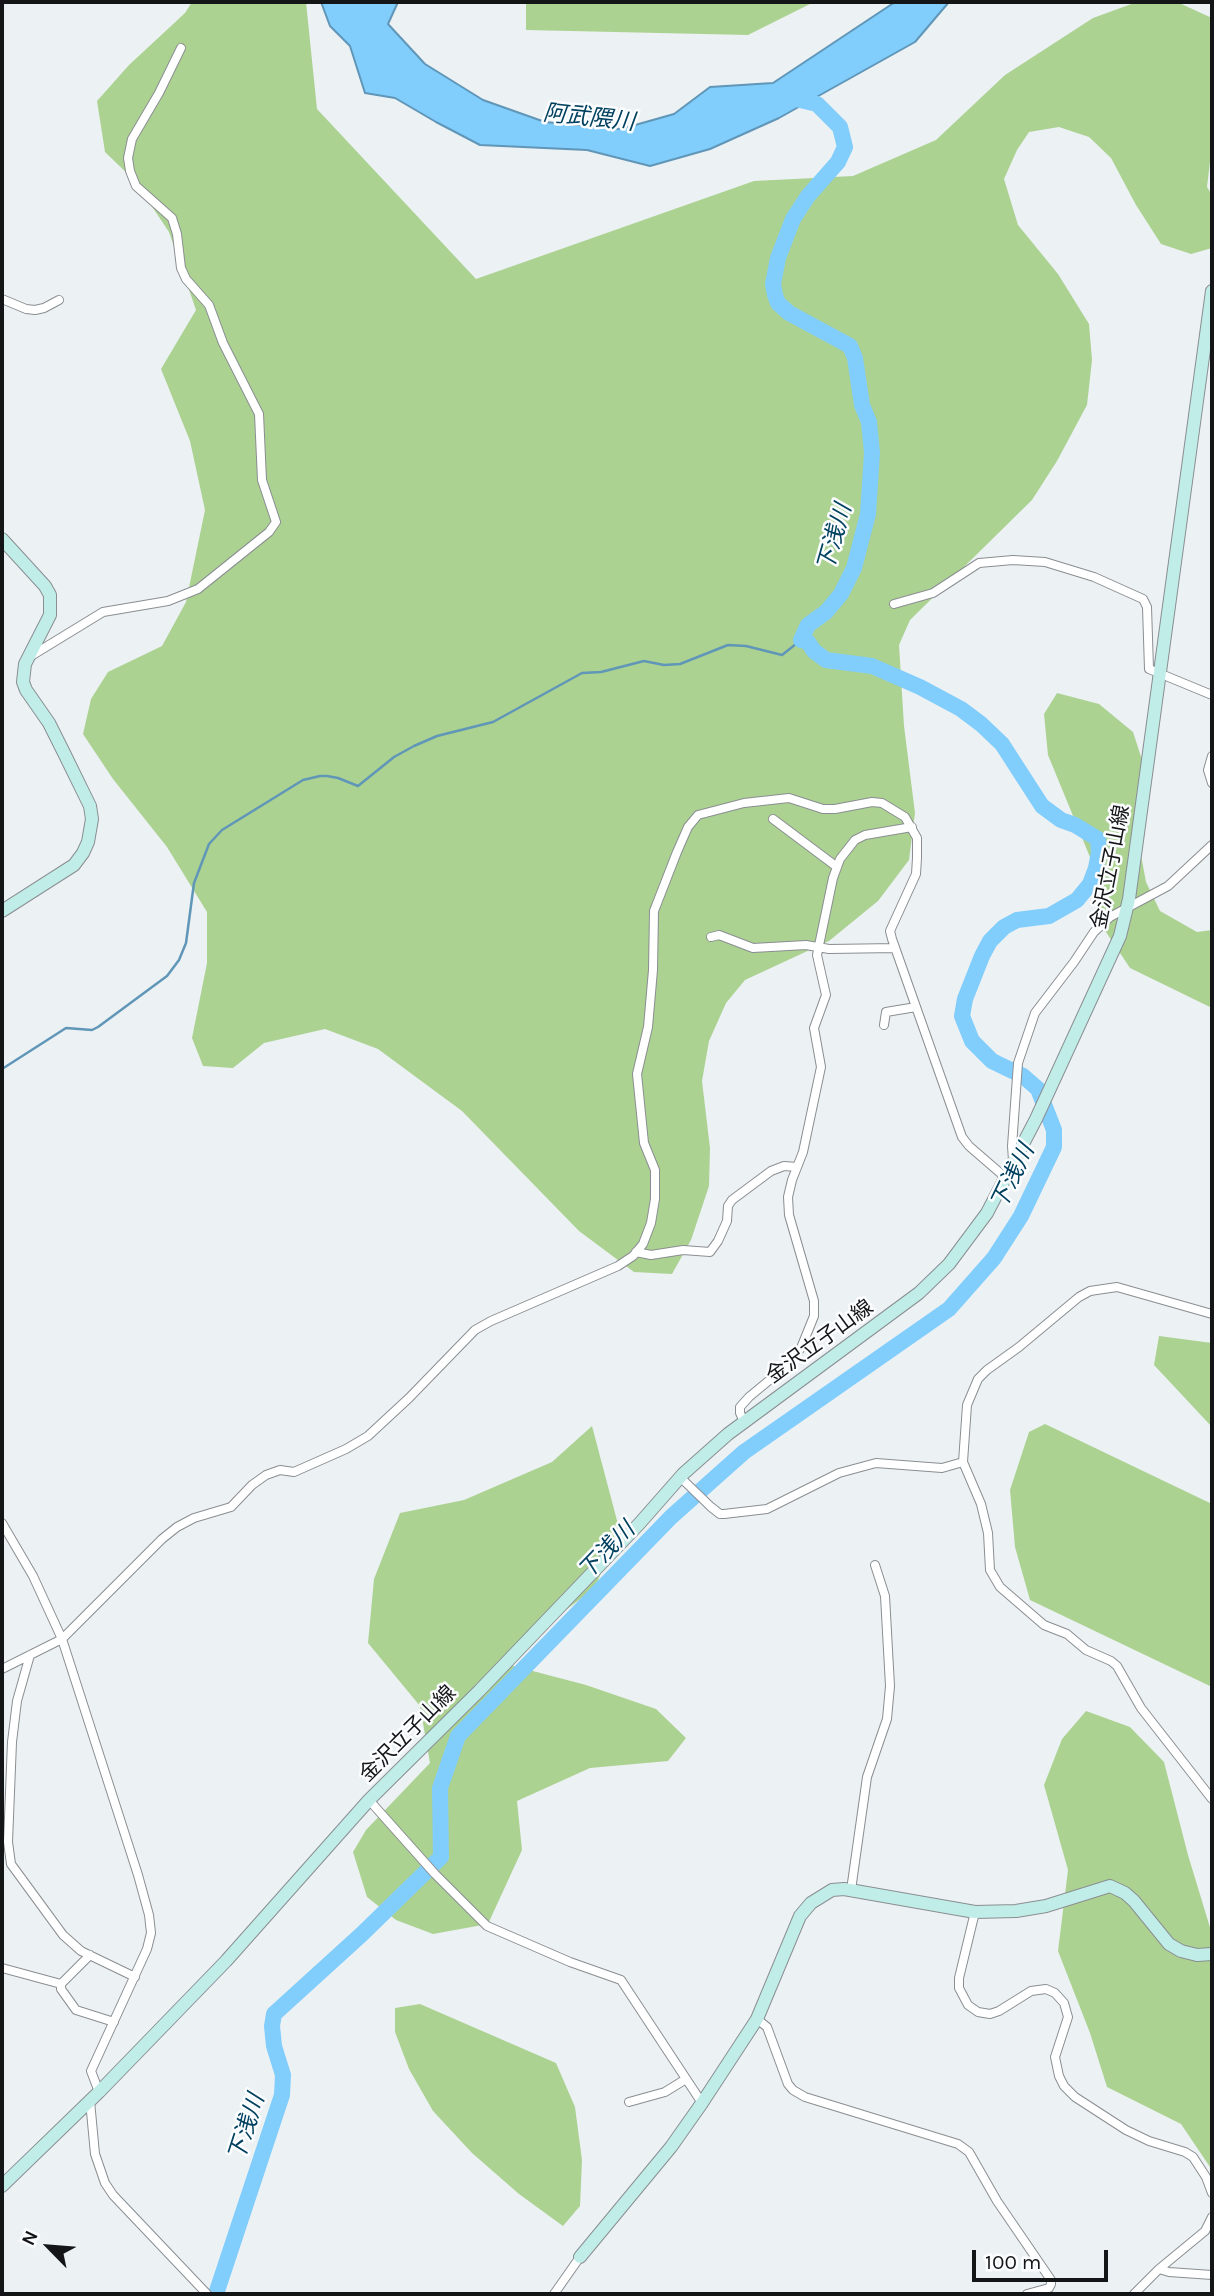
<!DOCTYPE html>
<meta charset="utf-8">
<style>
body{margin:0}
#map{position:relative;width:1214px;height:2296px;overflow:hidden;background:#ecf1f4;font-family:Karla,sans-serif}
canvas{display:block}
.frame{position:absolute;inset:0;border:4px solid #141516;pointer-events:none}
.north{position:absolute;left:14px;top:2212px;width:70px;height:70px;-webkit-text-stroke:5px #fcfdff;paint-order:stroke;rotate:295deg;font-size:19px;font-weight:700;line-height:28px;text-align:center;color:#141516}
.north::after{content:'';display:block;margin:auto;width:24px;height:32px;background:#141516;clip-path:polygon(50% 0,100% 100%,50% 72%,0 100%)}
.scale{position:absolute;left:972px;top:2250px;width:136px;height:32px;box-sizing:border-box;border:4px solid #141516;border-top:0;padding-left:9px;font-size:21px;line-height:24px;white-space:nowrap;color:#141516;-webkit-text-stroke:5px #fcfdff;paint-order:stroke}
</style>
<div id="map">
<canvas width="1214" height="2296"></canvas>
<div class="frame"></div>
<div class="north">N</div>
<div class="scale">100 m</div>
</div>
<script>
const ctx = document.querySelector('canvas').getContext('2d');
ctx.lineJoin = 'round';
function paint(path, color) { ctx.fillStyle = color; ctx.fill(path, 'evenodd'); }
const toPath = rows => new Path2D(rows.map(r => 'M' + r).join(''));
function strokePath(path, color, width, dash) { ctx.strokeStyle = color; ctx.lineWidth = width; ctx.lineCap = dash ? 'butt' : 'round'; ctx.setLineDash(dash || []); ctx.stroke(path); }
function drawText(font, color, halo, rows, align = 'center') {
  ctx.font = font + ' Karla,"Noto Sans JP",sans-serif'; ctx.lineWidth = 5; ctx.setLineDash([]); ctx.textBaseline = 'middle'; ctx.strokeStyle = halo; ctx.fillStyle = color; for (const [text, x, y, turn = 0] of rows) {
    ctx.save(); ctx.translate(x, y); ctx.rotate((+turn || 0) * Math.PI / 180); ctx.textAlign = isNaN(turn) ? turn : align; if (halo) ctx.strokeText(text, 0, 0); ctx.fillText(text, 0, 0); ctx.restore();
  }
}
paint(toPath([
 [192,2,306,2,317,109,476,279,754,181,853,176,936,140,1005,75,1093,18,1137,2,1177,2,1212,18,1212,145,1207,187,1212,195,1212,248,1191,254,1161,244,1136,205,1111,158,1089,137,1059,127,1029,132,1017,150,1004,179,1018,225,1058,274,1089,324,1092,360,1087,405,1057,461,1032,500,910,620,899,645,904,726,915,813,909,860,878,901,829,941,745,980,726,1003,709,1041,702,1081,710,1148,709,1186,691,1240,672,1274,634,1272,579,1231,462,1111,378,1049,325,1029,264,1043,233,1068,203,1066,192,1038,207,963,207,912,167,847,113,779,83,734,91,699,108,672,162,646,186,602,205,510,190,441,161,369,196,310,169,232,135,181,105,152,97,101,129,65,185,13],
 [526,2,814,2,748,35,526,30],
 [1057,693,1099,704,1133,732,1146,772,1138,839,1146,882,1160,911,1197,932,1212,930,1212,1008,1130,968,1100,923,1099,879,1048,755,1044,714],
 [1159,1336,1212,1343,1212,1427,1154,1365],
 [1045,1424,1212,1504,1212,1687,1030,1600,1015,1547,1010,1490,1029,1432],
 [592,1426,619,1528,595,1588,531,1636,510,1665,586,1685,656,1709,686,1738,668,1761,590,1768,517,1801,522,1850,488,1924,433,1934,396,1920,367,1897,353,1852,366,1830,430,1763,420,1706,368,1643,374,1579,400,1513,464,1500,552,1462],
 [1086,1711,1130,1727,1164,1762,1188,1855,1212,1934,1212,2170,1181,2124,1107,2087,1090,2033,1058,1951,1068,1870,1044,1785,1062,1739],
 [420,2004,556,2063,575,2107,582,2160,580,2206,563,2226,519,2194,472,2153,433,2111,409,2069,395,2032,395,2008]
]), '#acd292');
const water = toPath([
 [321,2,398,2,388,24,425,64,483,100,545,122,621,129,674,114,710,87,773,83,895,2,949,2,915,42,779,118,710,149,650,166,587,150,480,145,436,122,395,98,365,93,350,46,330,26,321,2]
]);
paint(water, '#81cdfc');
strokePath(water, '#6096b7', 2);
strokePath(toPath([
 [2,1069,66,1028,92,1030,98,1027,167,976,179,960,186,943,194,883,209,844,222,830,303,780,320,776,327,776,338,778,358,786,394,757,414,746,437,736,493,722,582,673,601,672,644,661,664,665,680,664,728,645,746,646,782,655,801,640]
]), '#6096b7', 2.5);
strokePath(toPath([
 [216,2294,282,2095,283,2075,274,2046,272,2026,274,2014,362,1934,441,1857,440,1788,458,1736,671,1517,744,1452,949,1309,994,1258,1021,1216,1054,1147,1054,1130,1038,1089,1023,1076,992,1061,972,1041,962,1016,965,999,982,956,990,941,1004,927,1017,920,1049,916,1077,900,1090,884,1096,868,1099,852,1098,839,1075,825,1061,820,1042,806,1002,744,981,724,961,709,920,687,872,666,826,660,814,651,808,642,801,640,808,625,826,612,841,594,854,568,868,514,872,453,869,422,862,405,855,358,850,346,789,313,778,303,775,295,773,284,778,258,793,219,808,196,838,162,845,147,840,127,817,104,788,97]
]), '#81cdfc', 16);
const street = toPath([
 [2,299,26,309,35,310,44,308,59,300],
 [894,604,933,593,979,563,1013,560,1045,562,1094,577,1143,599,1147,607,1149,669,1212,695],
 [31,656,103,612,168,601,198,589,269,532,276,522,262,480,259,414,223,343,209,305,186,279,181,268,177,234,172,218,136,186,130,171,128,158,132,139,159,93,181,48],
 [1212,756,1208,770,1212,783],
 [773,819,837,867],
 [711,937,719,935,753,948,806,945,829,949,895,948],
 [884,1025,886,1012,916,1007],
 [1013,1160,1012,1146,1018,1063,1035,1013,1074,962,1094,932,1110,917,1168,886,1212,845],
 [636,1252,651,1255,683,1250,710,1252,718,1241,727,1221,728,1206,732,1200,771,1171,784,1166,797,1167],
 [1212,1314,1117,1287,1090,1291,1079,1297,1019,1347,987,1370,978,1379,967,1405,963,1462,981,1504,988,1533,990,1570,1000,1587,1044,1625,1067,1634,1086,1650,1111,1661,1117,1666,1141,1708,1212,1799],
 [744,1422,740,1413,740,1407,749,1397,784,1368,801,1348,814,1316,814,1301,789,1215,788,1197,792,1180,803,1152,821,1067,814,1028,826,995,817,955,833,878,840,859,855,840,865,835,912,827],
 [680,1477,711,1507,720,1514,724,1514,767,1509,839,1473,876,1463,942,1468,963,1462],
 [2,1523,33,1576,62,1639,138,1875,149,1915,151,1933,147,1949,91,2071,99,2092],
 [30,1655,17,1701,12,1742,8,1842,11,1864,63,1935,81,1951,135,1977],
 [2,1669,62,1639,162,1539,177,1527,194,1518,231,1507,252,1485,266,1475,280,1470,294,1472,346,1449,368,1436,409,1398,475,1330,491,1321,618,1266,633,1256,643,1244,651,1223,655,1199,655,1170,644,1143,637,1074,648,1027,653,970,654,911,677,852,688,827,698,815,744,803,789,798,823,809,835,809,872,802,882,803,905,817,917,838,917,858,916,874,890,931,892,939,962,1137,969,1146,1006,1178],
 [369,1800,435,1874,487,1926,570,1962,621,1980,702,2103],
 [851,1890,867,1777,887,1719,890,1686,885,1596,875,1565],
 [975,1912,959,1978,959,1988,968,2005,978,2012,990,2014,999,2011,1031,1991,1046,1989,1055,1993,1064,2003,1068,2017,1055,2057,1059,2076,1064,2086,1075,2097,1126,2130,1149,2141,1185,2152,1193,2157,1206,2177,1212,2193],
 [90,1955,61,1984,61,1989,76,2010,114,2022],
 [2,1968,61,1984],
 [757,2019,767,2027,788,2084,793,2090,805,2097,958,2144,969,2152,997,2201,1051,2280,1051,2284,1049,2288,1027,2294],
 [90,2101,95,2154,105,2183,113,2195,207,2294],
 [629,2102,665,2092,686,2079],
 [1159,2269,1169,2272,1212,2275],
 [554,2294,580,2257],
 [1134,2294,1159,2269,1205,2231,1212,2217]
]);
const secondary = toPath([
 [2,539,45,586,50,595,50,615,25,664,23,682,26,690,49,723,65,755,90,806,92,819,88,842,83,853,74,865,2,911],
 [2,2186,99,2092,226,1961,369,1800,479,1691,639,1524,683,1474,728,1434,919,1293,949,1264,987,1213,1036,1119,1120,936,1129,899,1212,291],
 [580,2257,671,2147,702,2103,757,2019,800,1916,811,1903,832,1890,844,1889,975,1912,1016,1911,1046,1906,1110,1886,1125,1893,1134,1901,1169,1944,1181,1951,1197,1955,1212,1954]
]);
strokePath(street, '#8a8e92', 10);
strokePath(secondary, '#8a8e92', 14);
strokePath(street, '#fff', 8);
strokePath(secondary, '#c0ede8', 12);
drawText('21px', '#141516', '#fcfdff', [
 ["金沢立子山線",1111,867,-79],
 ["金沢立子山線",820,1342,-36],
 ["金沢立子山線",408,1734,-45]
]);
drawText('italic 23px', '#00415f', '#fcfdff', [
 ["阿武隈川",589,118,6],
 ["下浅川",835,538,-74],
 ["下浅川",1013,1177,-64],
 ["下浅川",607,1551,-46],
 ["下浅川",247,2128,-72]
]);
</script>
